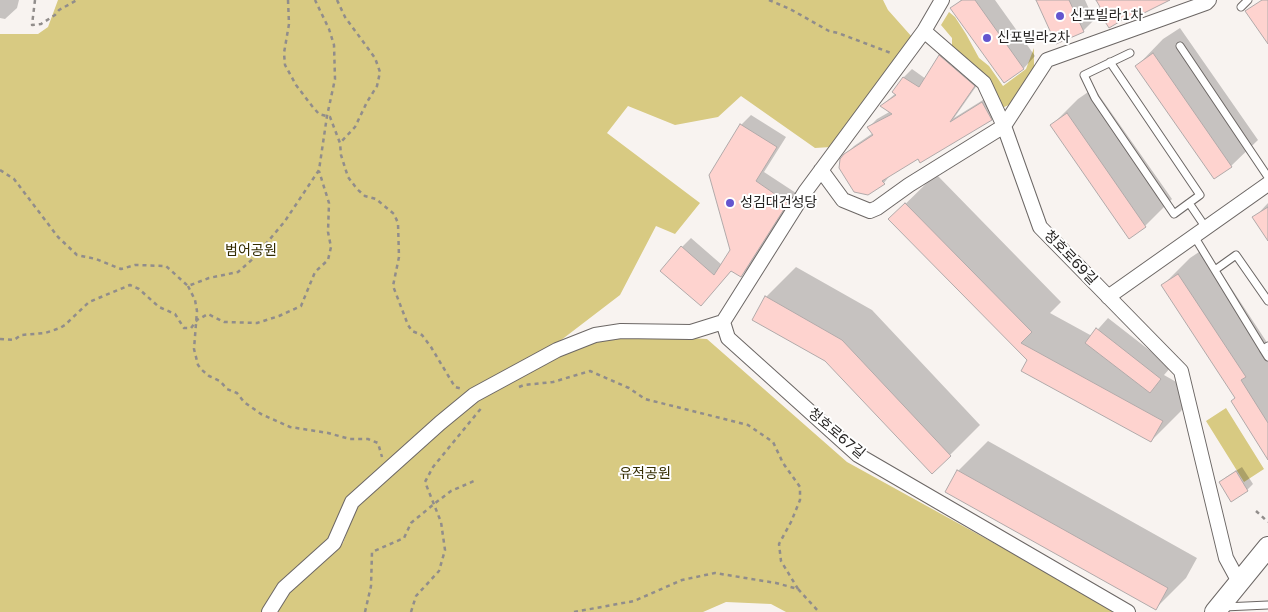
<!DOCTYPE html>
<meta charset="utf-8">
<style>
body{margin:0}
canvas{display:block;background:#f8f3f0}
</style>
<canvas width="1268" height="612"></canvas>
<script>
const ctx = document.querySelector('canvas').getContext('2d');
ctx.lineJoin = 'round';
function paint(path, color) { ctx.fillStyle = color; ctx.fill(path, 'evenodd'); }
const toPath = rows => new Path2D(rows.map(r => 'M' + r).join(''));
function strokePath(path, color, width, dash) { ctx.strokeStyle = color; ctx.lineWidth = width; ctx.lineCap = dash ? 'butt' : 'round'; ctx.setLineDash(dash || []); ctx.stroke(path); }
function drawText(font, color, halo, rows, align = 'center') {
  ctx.font = font + ' "Varela Round","Noto Sans KR",sans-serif'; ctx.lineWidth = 4; ctx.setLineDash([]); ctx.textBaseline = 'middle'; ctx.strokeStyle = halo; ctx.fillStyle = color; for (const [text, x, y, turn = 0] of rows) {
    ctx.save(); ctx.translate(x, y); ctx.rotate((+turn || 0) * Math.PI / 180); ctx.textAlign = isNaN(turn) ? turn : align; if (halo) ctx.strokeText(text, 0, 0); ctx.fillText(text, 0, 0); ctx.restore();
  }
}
paint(toPath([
 [58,0,883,0,888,10,912,37,831,147,815,148,741,96,718,117,675,125,628,106,607,133,700,203,675,234,656,226,620,295,556,344,471,392,350,499,336,536,263,612,0,612,0,34,38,34,48,27],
 [949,12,955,17,966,34,979,58,989,66,1003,86,1026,69,1034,48,1034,68,1013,103,1002,108,991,81,952,46,952,38,941,25],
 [622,334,707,339,847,462,1119,612,786,612,771,604,726,602,703,612,275,612,286,593,343,543,357,505,478,398,559,355],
 [1226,408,1264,469,1244,482,1206,421]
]), '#d8ca82');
paint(toPath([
 [0,0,19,0,17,8,5,19,0,18],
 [961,0,995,0,1035,56,1024,68,1004,81,952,8],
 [1037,0,1085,0,1094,20,1083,31],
 [1180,28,1258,140,1231,166,1137,66,1163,39],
 [948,48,982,78,954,118,991,95,999,111,991,119,918,157,891,174,884,183,845,155,854,146,873,133,869,127,877,119,891,111,882,105,896,93,904,77,912,69,926,79,940,56],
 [1094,88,1172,199,1145,226,1051,126,1078,99],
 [751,115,786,137,764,172,796,193,750,267,741,276,732,270,701,305,682,247,691,238,722,265,732,250,711,175,741,125],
 [936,174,1061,302,1050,313,1092,336,1108,318,1171,367,1164,375,1192,391,1181,411,1151,441,1028,360,890,219],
 [1268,203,1268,239,1254,218],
 [1205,248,1268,344,1268,457,1236,397,1163,285,1190,258],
 [796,267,872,310,980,425,932,473,766,297],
 [988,441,1197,558,1186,578,1156,608,958,471],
 [1242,467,1253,484,1247,490,1231,500,1220,482,1226,477]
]), '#0003');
const building = toPath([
 [962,0,975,0,1024,69,1004,83,950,8,962,0],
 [1036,0,1069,0,1084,32,1056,44,1036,0],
 [1096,0,1170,0,1142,14,1142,12,1126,22,1124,19,1109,28,1097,9,1100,7,1096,0],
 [1262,0,1268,0,1268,44,1245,11,1262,0],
 [1153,53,1232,167,1214,179,1135,66,1153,53],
 [939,55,975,86,950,122,982,102,992,120,920,163,918,159,882,181,885,184,868,195,854,192,839,168,840,159,844,154,873,135,867,127,892,114,880,106,896,95,892,92,903,77,919,87,939,55],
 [1067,113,1146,227,1129,239,1050,125,1067,113],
 [740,124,777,147,756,181,788,203,741,277,731,271,701,306,660,271,681,246,714,275,730,250,709,175,740,124],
 [905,203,1032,332,1021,343,1163,421,1151,442,1021,371,1027,360,888,219,905,203],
 [1268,207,1268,241,1252,217,1268,207],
 [1178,274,1246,377,1241,380,1268,423,1268,460,1231,401,1235,398,1161,285,1178,274],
 [765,296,842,340,951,456,932,474,825,361,752,320,765,296],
 [1096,328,1161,379,1150,393,1085,343,1096,328],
 [957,470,1168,588,1156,610,945,492,957,470],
 [1236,471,1248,491,1231,502,1219,482,1236,471]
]);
paint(building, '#fed3cf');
strokePath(building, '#b1aaaa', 1);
const lane = toPath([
 [1241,7,1248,0],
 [1180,46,1268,177],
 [1130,53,1084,75,1095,98,1174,214,1189,203,1206,228],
 [1110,62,1200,195,1189,203],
 [1194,236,1263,349,1268,346],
 [1215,270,1236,255,1268,301],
 [1263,349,1268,357],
 [1224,607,1268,605]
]);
const street = toPath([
 [942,0,924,31,805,192,723,322,728,338,858,455,1128,612],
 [924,31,984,83,1004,126,1040,227,1181,371,1226,558,1239,582],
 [821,170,843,200,870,211,877,208,909,185,1004,126,1047,60,1206,3,1209,0],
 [1108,297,1268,184],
 [269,612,284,588,334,543,352,502,440,423,474,395,557,350,595,335,621,331,691,332,723,322]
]);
const secondary = toPath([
 [1215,612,1268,547]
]);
strokePath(lane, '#6c6765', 9);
strokePath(street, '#6c6765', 16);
strokePath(secondary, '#6c6765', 22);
strokePath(toPath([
 [35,0,32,25,41,24,55,15,59,10,77,0],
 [288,0,289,24,284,53,285,65,296,85,312,106,319,114,330,117,340,143,341,155,348,177,357,189,365,196,376,199,394,214,398,223,399,257,393,286,408,325,412,331,422,335,431,347,455,387,463,389],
 [337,0,345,17,375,58,380,72,377,86,367,102,355,127,340,143],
 [769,0,790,9,829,31,838,33,891,53],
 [0,170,14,179,58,237,77,255,96,259,121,269,135,265,166,266,188,286,209,278,238,272,255,257,285,221,319,170,327,116,335,79,334,45,329,29,315,0],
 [188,286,195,300,197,311,194,349,198,365,202,370,209,376,220,381,227,389,237,393,244,402,261,414,290,427,328,433,350,439,368,439,378,443,382,457],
 [0,339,14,340,21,335,45,333,60,328,65,325,89,302,130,285,139,289,159,307,175,314,184,328,191,328,197,320,208,314,224,322,257,323,279,316,301,306,315,272,328,260,331,247,328,232,329,203,319,171],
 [519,387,524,385,553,382,590,371,629,388,645,399,748,425,773,442,783,463,800,487,800,500,791,522,779,544,781,561,798,589],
 [1256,511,1268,522],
 [365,612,371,586,372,552,404,538,411,523,434,504,451,491,474,481],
 [411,612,416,596,439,571,445,550,441,522,425,482,433,467,483,406],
 [574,612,634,601,682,580,715,573,776,583,798,589,819,612]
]), '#918d8b', 2.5, [4, 4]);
strokePath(lane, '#fff', 7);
strokePath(street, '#fff', 14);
strokePath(secondary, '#fff', 20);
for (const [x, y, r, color] of [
 [1060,16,5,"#6456cf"],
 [987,38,5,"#6456cf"],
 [730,203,5,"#6456cf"]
]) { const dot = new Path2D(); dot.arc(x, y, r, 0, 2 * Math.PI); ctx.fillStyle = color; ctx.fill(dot); strokePath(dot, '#fff', 2); }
drawText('14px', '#262423', '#fff', [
 ["신포빌라1차",1070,16],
 ["신포빌라2차",997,38],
 ["성김대건성당",740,203]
], 'left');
drawText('14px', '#342c00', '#fff', [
 ["범어공원",251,251],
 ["유적공원",645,474]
]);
drawText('14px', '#262423', '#fff', [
 ["청호로69길",1070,258,46],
 ["청호로67길",836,434,40]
]);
</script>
